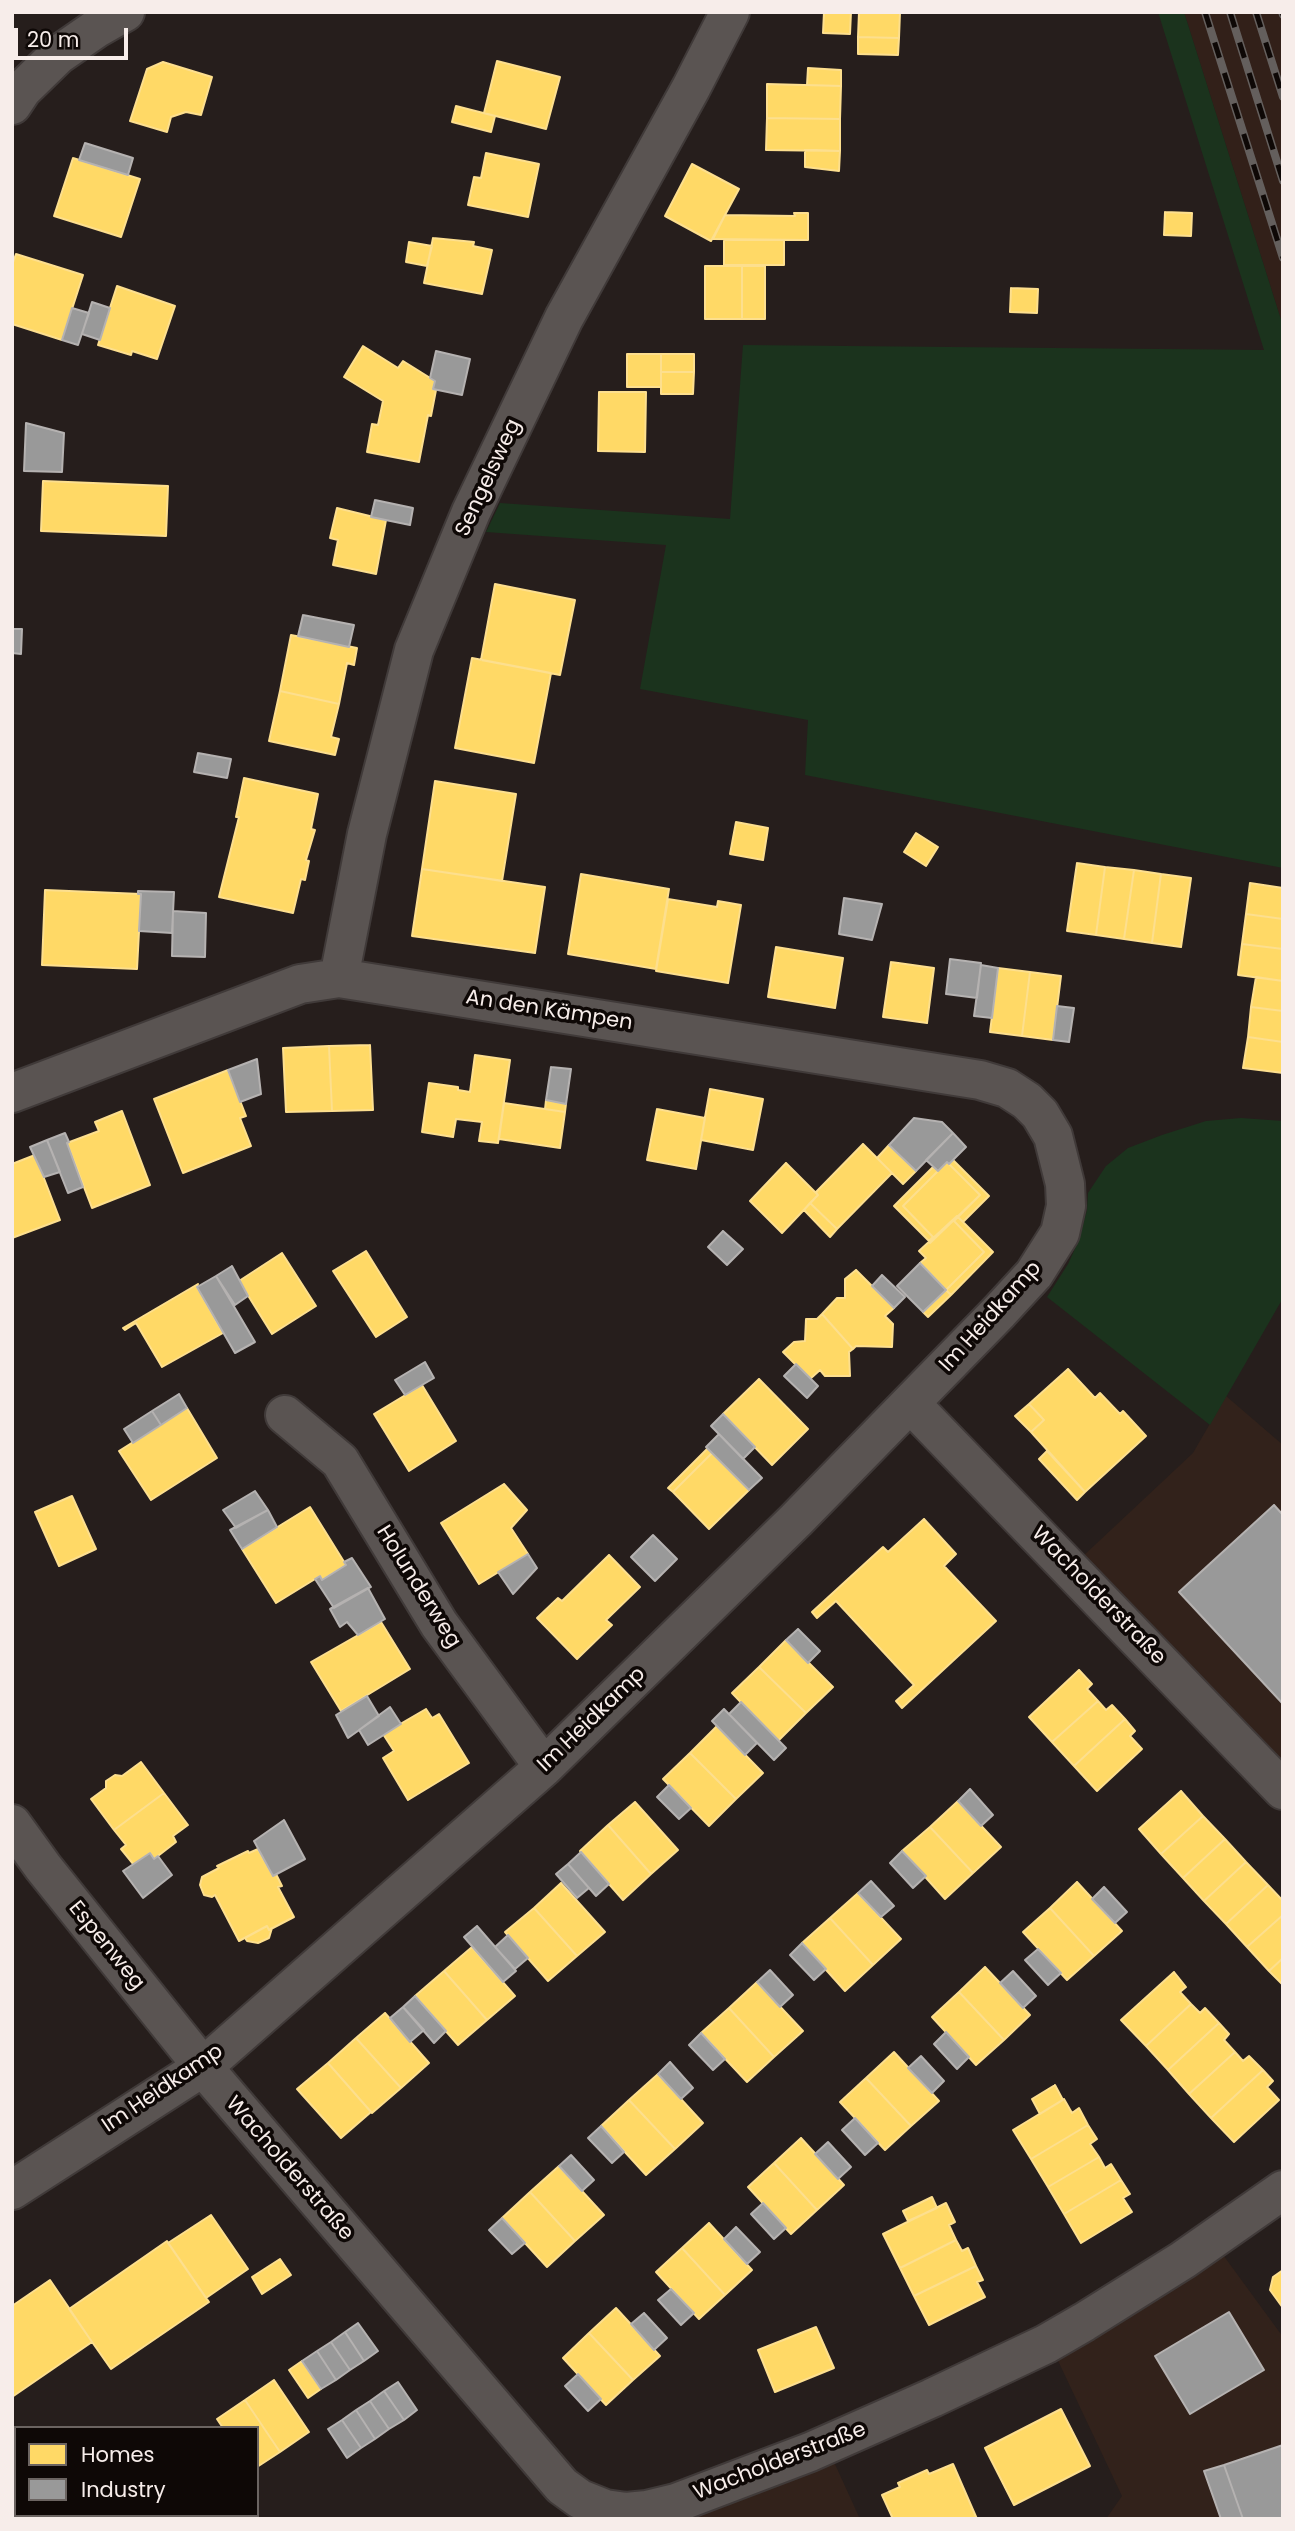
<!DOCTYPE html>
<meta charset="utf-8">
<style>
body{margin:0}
#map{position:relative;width:1295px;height:2531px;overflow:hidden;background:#261e1c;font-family:Poppins,sans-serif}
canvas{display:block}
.frame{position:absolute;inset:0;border:14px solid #f7edea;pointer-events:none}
.legend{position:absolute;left:14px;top:2426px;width:245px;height:91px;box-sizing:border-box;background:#0e0806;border:2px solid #6b6461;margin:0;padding:9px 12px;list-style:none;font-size:21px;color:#f7edea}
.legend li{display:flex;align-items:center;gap:14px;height:35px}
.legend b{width:35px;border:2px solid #6b6461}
.scale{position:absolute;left:14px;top:28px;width:114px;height:32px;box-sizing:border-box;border:4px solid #f7edea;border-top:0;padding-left:9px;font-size:21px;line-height:24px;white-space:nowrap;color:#f7edea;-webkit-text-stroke:5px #0e0806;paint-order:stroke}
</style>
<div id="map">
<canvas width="1295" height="2531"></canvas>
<div class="frame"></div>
<ul class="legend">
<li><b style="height:19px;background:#ffd966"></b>Homes</li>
<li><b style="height:19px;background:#999"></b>Industry</li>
</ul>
<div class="scale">20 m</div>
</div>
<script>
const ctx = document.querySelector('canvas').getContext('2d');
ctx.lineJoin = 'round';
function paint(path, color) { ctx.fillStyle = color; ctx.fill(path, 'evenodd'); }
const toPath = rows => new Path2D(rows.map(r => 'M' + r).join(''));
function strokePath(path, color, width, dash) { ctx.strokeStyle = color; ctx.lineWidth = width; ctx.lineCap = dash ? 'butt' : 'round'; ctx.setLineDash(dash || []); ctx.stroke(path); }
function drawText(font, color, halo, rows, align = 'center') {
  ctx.font = font + ' Poppins,sans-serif'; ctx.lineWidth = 7; ctx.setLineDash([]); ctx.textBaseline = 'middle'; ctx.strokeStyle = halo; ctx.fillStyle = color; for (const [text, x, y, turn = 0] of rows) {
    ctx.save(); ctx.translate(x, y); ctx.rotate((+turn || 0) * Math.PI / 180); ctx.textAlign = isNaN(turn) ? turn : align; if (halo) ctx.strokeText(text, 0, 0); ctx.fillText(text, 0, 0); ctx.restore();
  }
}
paint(toPath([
 [1226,1396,1283,1445,1283,1782,1081,1558,1193,1453],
 [1218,2248,1283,2337,1283,2519,1106,2519,1122,2496,1052,2348],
 [829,2451,860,2519,617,2519]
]), '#32221b');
paint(toPath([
 [1184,12,1283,12,1283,326]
]), '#322019');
paint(toPath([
 [1158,12,1184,12,1283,326,1283,868,805,775,808,720,640,689,666,545,486,532,500,503,730,519,743,345,1264,350],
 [1241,1118,1283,1121,1283,1298,1210,1425,1047,1297,1068,1264,1079,1240,1087,1210,1088,1193,1106,1166,1128,1148,1162,1135,1206,1121]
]), '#1b331d');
const homes = toPath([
 [824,12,851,12,850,34,823,33,824,12],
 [859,12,900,12,899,38,858,37,859,12],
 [858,37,899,38,898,55,858,54,858,37],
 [497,61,560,77,546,129,484,113,497,61],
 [163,62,212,77,201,115,186,112,171,117,167,132,130,121,147,69,163,62],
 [808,68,841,70,841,86,807,85,808,68],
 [767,84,841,86,840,119,767,118,767,84],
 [456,106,495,116,491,132,452,122,456,106],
 [767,118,840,119,840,151,766,150,767,118],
 [805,150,840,151,839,171,805,167,805,150],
 [486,153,539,164,528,217,468,205,474,177,481,178,486,153],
 [73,158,140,179,121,237,54,216,73,158],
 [692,164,739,189,711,241,665,216,692,164],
 [1165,212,1192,213,1191,236,1164,235,1165,212],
 [794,213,808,213,808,240,713,239,725,215,795,216,794,213],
 [433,238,474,242,473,246,492,250,482,294,424,283,433,238],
 [724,240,784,240,784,265,724,265,724,240],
 [409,242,432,246,427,266,406,262,409,242],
 [16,254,83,275,62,340,12,324,12,265,16,254],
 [705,266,742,266,742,319,705,319,705,266],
 [742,266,765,266,765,319,742,319,742,266],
 [117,286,175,306,157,359,132,351,131,355,98,345,117,286],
 [1011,288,1038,289,1037,313,1010,312,1011,288],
 [363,346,398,368,403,361,435,381,433,389,436,390,431,416,428,415,419,462,367,452,372,424,378,425,383,401,344,377,363,346],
 [627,354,661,354,661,387,627,387,627,354],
 [661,354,694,354,694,372,661,372,661,354],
 [661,372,694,372,693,394,661,394,661,372],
 [599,392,646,392,645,452,598,451,599,392],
 [43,481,168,486,166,536,41,531,43,481],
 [337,508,386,520,376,574,333,565,338,540,330,538,337,508],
 [495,584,575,600,560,675,481,660,495,584],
 [291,635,357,648,354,665,347,663,339,704,280,691,291,635],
 [472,658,551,673,534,763,455,748,472,658],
 [280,691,339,704,331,737,339,739,335,755,269,741,280,691],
 [244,778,318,794,311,829,315,830,306,860,309,861,305,880,301,879,293,913,219,897,239,817,236,817,244,778],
 [435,781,516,794,502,881,422,869,435,781],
 [736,822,768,828,763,860,730,854,736,822],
 [916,833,938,847,926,866,904,852,916,833],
 [1077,863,1105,867,1096,935,1067,931,1077,863],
 [1105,867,1134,870,1124,939,1096,935,1105,867],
 [422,869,545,887,535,953,412,936,422,869],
 [1134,870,1161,874,1152,943,1124,939,1134,870],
 [581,874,669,889,656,969,568,954,581,874],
 [1161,874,1191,878,1181,947,1152,943,1161,874],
 [1250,883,1283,888,1283,919,1246,914,1250,883],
 [45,890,141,894,137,969,42,965,45,890],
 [668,899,717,907,718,901,741,905,728,983,656,971,668,899],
 [1246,914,1283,919,1283,949,1242,944,1246,914],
 [1242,944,1283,949,1283,981,1238,975,1242,944],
 [776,947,843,958,835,1008,768,997,776,947],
 [891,962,934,968,927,1023,883,1017,891,962],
 [998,968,1030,972,1022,1036,990,1032,998,968],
 [1030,972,1061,976,1053,1040,1022,1036,1030,972],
 [1256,977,1283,981,1283,1011,1251,1007,1256,977],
 [1251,1007,1283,1011,1283,1042,1248,1037,1251,1007],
 [1248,1037,1283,1042,1283,1073,1243,1068,1248,1037],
 [370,1045,373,1110,332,1111,329,1046,370,1045],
 [329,1046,332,1111,286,1112,283,1048,329,1046],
 [475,1055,510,1060,498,1143,479,1141,482,1122,456,1119,453,1137,422,1132,429,1083,458,1087,458,1090,470,1092,475,1055],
 [228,1070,246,1116,240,1118,251,1146,183,1173,154,1099,228,1070],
 [710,1089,763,1099,753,1150,701,1140,710,1089],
 [546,1100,566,1104,565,1112,545,1109,546,1100],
 [504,1103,565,1112,560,1148,499,1139,504,1103],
 [657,1109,705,1118,696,1169,647,1160,657,1109],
 [122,1111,150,1185,92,1208,67,1143,99,1131,95,1122,122,1111],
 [863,1144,892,1173,837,1229,810,1203,818,1195,816,1192,863,1144],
 [889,1145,916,1171,903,1184,877,1158,889,1145],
 [35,1155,60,1220,12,1238,12,1164,35,1155],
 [953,1160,989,1196,963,1222,958,1217,980,1195,949,1164,953,1160],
 [947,1162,980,1195,930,1243,933,1237,903,1206,947,1162],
 [786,1163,818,1195,782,1233,750,1201,786,1163],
 [933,1167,938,1171,903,1206,933,1237,929,1241,894,1206,933,1167],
 [810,1203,837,1229,830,1237,804,1210,810,1203],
 [957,1216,954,1221,984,1252,946,1290,920,1263,926,1258,919,1251,957,1216],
 [958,1217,993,1252,951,1295,946,1290,984,1252,954,1221,958,1217],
 [366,1251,407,1317,376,1337,333,1271,366,1251],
 [282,1253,316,1306,272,1334,239,1281,282,1253],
 [856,1270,894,1308,885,1316,893,1324,892,1347,856,1346,853,1349,822,1314,837,1298,845,1298,845,1279,856,1270],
 [198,1284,197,1287,223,1333,162,1367,136,1323,125,1330,123,1328,198,1284],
 [946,1290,951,1295,928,1317,923,1312,946,1290],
 [822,1314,853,1349,849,1352,850,1376,825,1376,820,1370,810,1379,783,1352,794,1342,805,1341,806,1319,817,1319,822,1314],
 [1068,1369,1095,1398,1100,1393,1120,1414,1123,1411,1146,1436,1085,1492,1031,1432,1044,1420,1029,1404,1068,1369],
 [759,1379,808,1429,772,1465,723,1414,759,1379],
 [422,1385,456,1441,409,1471,374,1414,422,1385],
 [1029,1404,1044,1420,1031,1432,1015,1416,1029,1404],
 [187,1408,217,1458,151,1500,119,1451,187,1408],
 [708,1448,712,1453,673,1492,668,1488,708,1448],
 [1047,1451,1085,1492,1077,1500,1039,1459,1047,1451],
 [712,1453,749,1490,709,1529,673,1492,712,1453],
 [504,1484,527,1510,511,1528,528,1554,479,1584,441,1523,504,1484],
 [72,1496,96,1549,59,1566,35,1512,72,1496],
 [310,1507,346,1565,322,1580,320,1576,276,1603,242,1549,310,1507],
 [924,1519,956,1554,944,1566,996,1621,902,1708,896,1701,914,1685,836,1601,817,1618,812,1612,883,1547,888,1552,924,1519],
 [609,1555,640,1587,606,1620,612,1625,577,1659,537,1618,558,1598,562,1601,609,1555],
 [381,1622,410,1669,341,1711,311,1662,381,1622],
 [786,1640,833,1687,806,1713,759,1667,786,1640],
 [759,1667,806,1713,778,1741,732,1693,759,1667],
 [1079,1670,1092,1684,1087,1689,1098,1701,1052,1742,1029,1717,1079,1670],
 [1098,1701,1106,1710,1112,1705,1125,1719,1074,1766,1052,1742,1098,1701],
 [426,1709,432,1718,439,1714,469,1763,408,1800,383,1758,394,1751,383,1734,426,1709],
 [1125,1719,1135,1731,1130,1736,1142,1749,1097,1791,1074,1766,1125,1719],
 [717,1726,763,1773,736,1799,690,1753,717,1726],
 [690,1753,736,1799,709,1826,663,1779,690,1753],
 [141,1762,164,1793,114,1830,91,1799,106,1788,106,1781,115,1775,122,1776,141,1762],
 [1181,1791,1203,1816,1161,1854,1139,1829,1181,1791],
 [164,1793,188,1825,173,1836,176,1842,154,1859,150,1853,134,1865,121,1849,126,1845,114,1830,164,1793],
 [958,1801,1001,1847,973,1873,930,1827,958,1801],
 [635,1802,678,1850,651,1874,608,1825,635,1802],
 [1203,1816,1225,1839,1183,1878,1161,1854,1203,1816],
 [608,1825,651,1874,623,1900,580,1851,608,1825],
 [930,1827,973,1873,945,1899,902,1851,930,1827],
 [1225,1839,1246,1862,1204,1901,1183,1878,1225,1839],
 [258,1849,273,1876,276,1874,282,1886,278,1887,294,1917,269,1930,267,1926,239,1941,215,1895,212,1897,204,1895,200,1885,202,1877,219,1868,217,1866,248,1851,249,1853,258,1849],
 [1246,1862,1268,1885,1226,1924,1204,1901,1246,1862],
 [1077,1882,1122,1931,1094,1956,1050,1908,1077,1882],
 [561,1883,605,1932,577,1956,534,1908,561,1883],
 [1268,1885,1283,1901,1283,1915,1247,1947,1226,1924,1268,1885],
 [858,1893,901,1939,873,1965,830,1918,858,1893],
 [534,1908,577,1956,548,1981,505,1932,534,1908],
 [1050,1908,1094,1956,1067,1980,1023,1932,1050,1908],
 [1283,1915,1283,1958,1269,1971,1247,1947,1283,1915],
 [830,1918,873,1965,845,1991,802,1943,830,1918],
 [267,1926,269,1930,272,1928,269,1938,258,1943,247,1941,245,1938,267,1926],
 [472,1947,515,1996,487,2020,444,1971,472,1947],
 [1283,1958,1283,1985,1269,1971,1283,1958],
 [985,1967,1030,2015,1004,2040,959,1992,985,1967],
 [444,1971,487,2020,458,2045,415,1996,444,1971],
 [1174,1972,1186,1987,1180,1992,1191,2004,1146,2046,1121,2020,1174,1972],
 [757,1982,803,2031,774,2057,729,2008,757,1982],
 [959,1992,1004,2040,976,2065,932,2017,959,1992],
 [1191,2004,1200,2013,1205,2008,1219,2023,1168,2070,1146,2046,1191,2004],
 [729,2008,774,2057,747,2082,701,2033,729,2008],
 [385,2013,429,2063,401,2088,356,2038,385,2013],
 [1219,2023,1229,2034,1224,2040,1235,2052,1189,2094,1168,2070,1219,2023],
 [356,2038,401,2088,372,2113,328,2063,356,2038],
 [894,2052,939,2101,911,2126,866,2078,894,2052],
 [1235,2052,1243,2061,1249,2056,1263,2070,1211,2118,1189,2094,1235,2052],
 [328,2063,371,2112,341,2138,297,2089,328,2063],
 [1263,2070,1273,2081,1267,2087,1279,2100,1234,2142,1211,2118,1263,2070],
 [658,2074,703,2123,675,2149,629,2100,658,2074],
 [866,2078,911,2126,885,2150,840,2102,866,2078],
 [1055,2085,1063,2100,1040,2114,1032,2099,1055,2085],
 [1064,2099,1072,2113,1079,2108,1088,2125,1031,2159,1013,2130,1064,2099],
 [629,2100,675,2149,646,2175,601,2126,629,2100],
 [1088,2125,1097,2139,1090,2144,1099,2157,1048,2187,1031,2159,1088,2125],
 [801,2138,844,2185,817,2210,774,2163,801,2138],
 [1099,2157,1105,2168,1111,2164,1121,2180,1064,2214,1048,2187,1099,2157],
 [774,2163,817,2210,791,2234,748,2187,774,2163],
 [559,2166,604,2215,575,2241,530,2192,559,2166],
 [1121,2180,1130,2194,1123,2198,1132,2212,1081,2243,1064,2214,1121,2180],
 [530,2192,575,2241,547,2267,502,2218,530,2192],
 [932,2197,937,2208,908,2221,903,2211,932,2197],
 [946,2203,955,2222,949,2225,956,2240,900,2268,883,2234,946,2203],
 [211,2215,248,2269,206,2298,168,2243,211,2215],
 [709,2223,752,2270,725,2295,682,2248,709,2223],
 [956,2240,962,2251,968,2248,976,2266,914,2296,900,2268,956,2240],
 [167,2241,209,2302,111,2369,69,2309,167,2241],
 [682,2248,725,2295,699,2319,656,2272,682,2248],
 [280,2259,291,2275,262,2294,252,2277,280,2259],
 [976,2266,983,2280,977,2282,985,2297,929,2325,914,2296,976,2266],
 [1283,2270,1283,2308,1270,2290,1273,2277,1283,2270],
 [50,2280,92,2342,12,2397,12,2306,50,2280],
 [616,2308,660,2356,633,2380,589,2333,616,2308],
 [816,2327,834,2368,775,2392,758,2350,816,2327],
 [589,2333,633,2380,606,2405,563,2358,589,2333],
 [302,2361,321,2389,308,2398,289,2370,302,2361],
 [274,2380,309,2432,280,2452,245,2400,274,2380],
 [245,2400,280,2452,257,2467,257,2428,223,2428,217,2419,245,2400],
 [1061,2409,1090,2466,1014,2505,985,2448,1061,2409],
 [953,2464,977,2519,893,2519,882,2495,900,2487,898,2483,927,2470,929,2474,953,2464],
 [73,2515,114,2515,117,2519,75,2519,73,2515],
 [114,2515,155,2515,157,2519,117,2519,114,2515]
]);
paint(homes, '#ffd966');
strokePath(homes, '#fddf8e', 2);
const industry = toPath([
 [85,143,133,158,128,175,79,160,85,143],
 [92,302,110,308,100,340,82,334,92,302],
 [72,308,89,313,78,345,62,340,72,308],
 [436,351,470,359,462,395,433,389,435,381,430,378,436,351],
 [26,423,64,433,62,472,24,471,26,423],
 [375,500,413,508,410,525,371,517,375,500],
 [303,615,354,625,349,647,298,636,303,615],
 [12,629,22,629,21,654,12,653,12,629],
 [198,753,231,759,227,778,194,772,198,753],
 [138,891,174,892,172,933,139,931,141,894,138,894,138,891],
 [844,898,882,904,872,940,839,934,844,898],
 [173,911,206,913,205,957,172,956,173,911],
 [950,959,981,963,977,998,946,994,950,959],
 [981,965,998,968,992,1018,974,1016,981,965],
 [1057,1006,1074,1008,1069,1042,1053,1040,1057,1006],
 [257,1059,261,1094,240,1102,228,1070,257,1059],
 [551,1067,571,1069,566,1104,546,1100,551,1067],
 [914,1118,942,1122,953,1133,916,1171,889,1145,914,1118],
 [65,1133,69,1142,67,1143,83,1187,68,1193,47,1140,65,1133],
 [953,1133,966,1147,949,1164,947,1162,938,1171,926,1160,953,1133],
 [47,1140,60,1172,44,1177,30,1147,47,1140],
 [723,1231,743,1249,727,1265,708,1247,723,1231],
 [920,1263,946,1290,923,1312,897,1286,920,1263],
 [232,1266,248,1296,235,1305,216,1276,232,1266],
 [882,1275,905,1297,894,1308,872,1286,882,1275],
 [216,1276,255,1342,235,1353,197,1287,216,1276],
 [425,1362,434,1378,405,1395,395,1380,425,1362],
 [796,1364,818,1386,807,1398,784,1376,796,1364],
 [179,1394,187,1408,161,1425,152,1411,179,1394],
 [152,1411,161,1425,133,1443,124,1429,152,1411],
 [723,1414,755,1447,743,1459,711,1426,723,1414],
 [719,1434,762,1478,749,1490,706,1447,719,1434],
 [255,1491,268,1510,236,1528,223,1510,255,1491],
 [1274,1505,1283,1515,1283,1704,1179,1592,1274,1505],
 [268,1510,277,1527,242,1549,230,1530,268,1510],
 [653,1535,677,1559,655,1581,631,1557,653,1535],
 [528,1554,537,1568,513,1594,498,1572,528,1554],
 [352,1558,371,1587,334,1608,315,1579,320,1576,322,1580,346,1565,344,1562,352,1558],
 [368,1588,385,1619,358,1635,347,1622,340,1627,330,1609,368,1588],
 [798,1629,820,1651,808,1663,786,1640,798,1629],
 [367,1696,379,1716,348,1738,336,1715,367,1696],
 [741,1702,786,1748,774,1760,729,1714,741,1702],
 [390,1707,401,1724,368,1745,359,1730,390,1707],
 [724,1709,757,1743,745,1755,712,1721,724,1709],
 [669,1785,691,1808,679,1819,657,1797,669,1785],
 [970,1789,993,1815,981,1826,958,1801,970,1789],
 [284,1820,305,1859,273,1876,254,1841,284,1820],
 [902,1851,926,1876,913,1888,890,1863,902,1851],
 [581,1852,609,1884,596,1896,568,1864,581,1852],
 [150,1853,154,1859,158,1856,172,1875,143,1898,123,1871,150,1853],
 [568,1864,589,1888,577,1898,556,1874,568,1864],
 [871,1881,894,1906,881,1917,858,1893,871,1881],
 [1104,1887,1127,1912,1115,1923,1092,1899,1104,1887],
 [477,1926,516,1971,503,1982,464,1937,477,1926],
 [508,1935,528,1958,515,1969,495,1947,508,1935],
 [802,1943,826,1969,814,1980,790,1955,802,1943],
 [1038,1949,1061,1973,1048,1985,1025,1960,1038,1949],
 [770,1970,793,1995,780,2007,757,1982,770,1970],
 [1013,1971,1036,1996,1023,2008,1000,1983,1013,1971],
 [415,1996,446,2031,434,2043,403,2007,415,1996],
 [403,2007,424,2030,410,2042,390,2018,403,2007],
 [946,2032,969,2057,957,2069,934,2044,946,2032],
 [701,2033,725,2059,713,2070,689,2045,701,2033],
 [921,2056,944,2081,932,2093,908,2068,921,2056],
 [670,2062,693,2088,681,2099,658,2074,670,2062],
 [855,2118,878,2143,865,2155,842,2130,855,2118],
 [601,2126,624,2152,612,2163,588,2138,601,2126],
 [828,2142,851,2167,838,2179,815,2154,828,2142],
 [571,2155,594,2180,582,2191,559,2166,571,2155],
 [763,2203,786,2228,774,2239,751,2214,763,2203],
 [502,2218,525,2243,512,2254,489,2230,502,2218],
 [736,2227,760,2252,747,2264,724,2239,736,2227],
 [671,2289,694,2313,681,2325,658,2300,671,2289],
 [1229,2312,1264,2370,1190,2414,1155,2356,1229,2312],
 [644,2313,667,2338,654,2350,631,2324,644,2313],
 [358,2323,378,2351,364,2361,345,2332,358,2323],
 [345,2332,364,2361,350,2370,331,2342,345,2332],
 [331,2342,350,2370,336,2380,317,2351,331,2342],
 [317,2351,336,2380,321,2389,302,2361,317,2351],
 [578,2374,601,2399,588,2411,565,2386,578,2374],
 [398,2382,417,2410,404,2420,384,2391,398,2382],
 [384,2391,404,2420,389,2429,370,2401,384,2391],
 [370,2401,389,2429,375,2439,356,2410,370,2401],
 [356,2410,375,2439,361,2448,342,2420,356,2410],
 [342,2420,361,2448,347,2458,328,2429,342,2420],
 [1283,2445,1283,2519,1243,2519,1224,2465,1283,2445],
 [1224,2465,1243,2519,1221,2519,1204,2471,1224,2465]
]);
paint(industry, '#999');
strokePath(industry, '#b5b2b1', 2);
const minor = toPath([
 [12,105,22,90,58,55,97,28,125,12],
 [339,978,367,834,414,650,471,512,564,318,691,88,730,12],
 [12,1093,300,984,339,978,980,1080,1007,1088,1027,1101,1040,1114,1053,1136,1065,1184,1066,1206,1060,1233,1034,1274,999,1312,796,1520,544,1767,203,2067,12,2190],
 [911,1404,1283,1790],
 [285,1415,340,1461,439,1624,544,1767],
 [12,1824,43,1867,203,2067,562,2486,580,2499,605,2509,626,2512,647,2510,676,2503,810,2452,932,2398,1046,2344,1084,2322,1183,2260,1283,2190]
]);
strokePath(minor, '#403a39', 42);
strokePath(minor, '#5a5452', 38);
const rail = toPath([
 [1205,12,1283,258],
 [1230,12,1283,181],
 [1256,12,1283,97],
 [1282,12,1283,15]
]);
strokePath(rail, '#645f5d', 8);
strokePath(rail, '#0e0806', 5, [16]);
drawText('21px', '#f7edea', '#0e0806', [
 ["Sengelsweg",489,478,-65],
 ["An den Kämpen",549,1011,9],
 ["Im Heidkamp",991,1317,-48],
 ["Holunderweg",418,1587,58],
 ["Wacholderstraße",1098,1596,46],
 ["Im Heidkamp",592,1720,-44],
 ["Espenweg",106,1946,51],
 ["Im Heidkamp",163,2089,-34],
 ["Wacholderstraße",289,2169,49],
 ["Wacholderstraße",780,2462,-21]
]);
</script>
